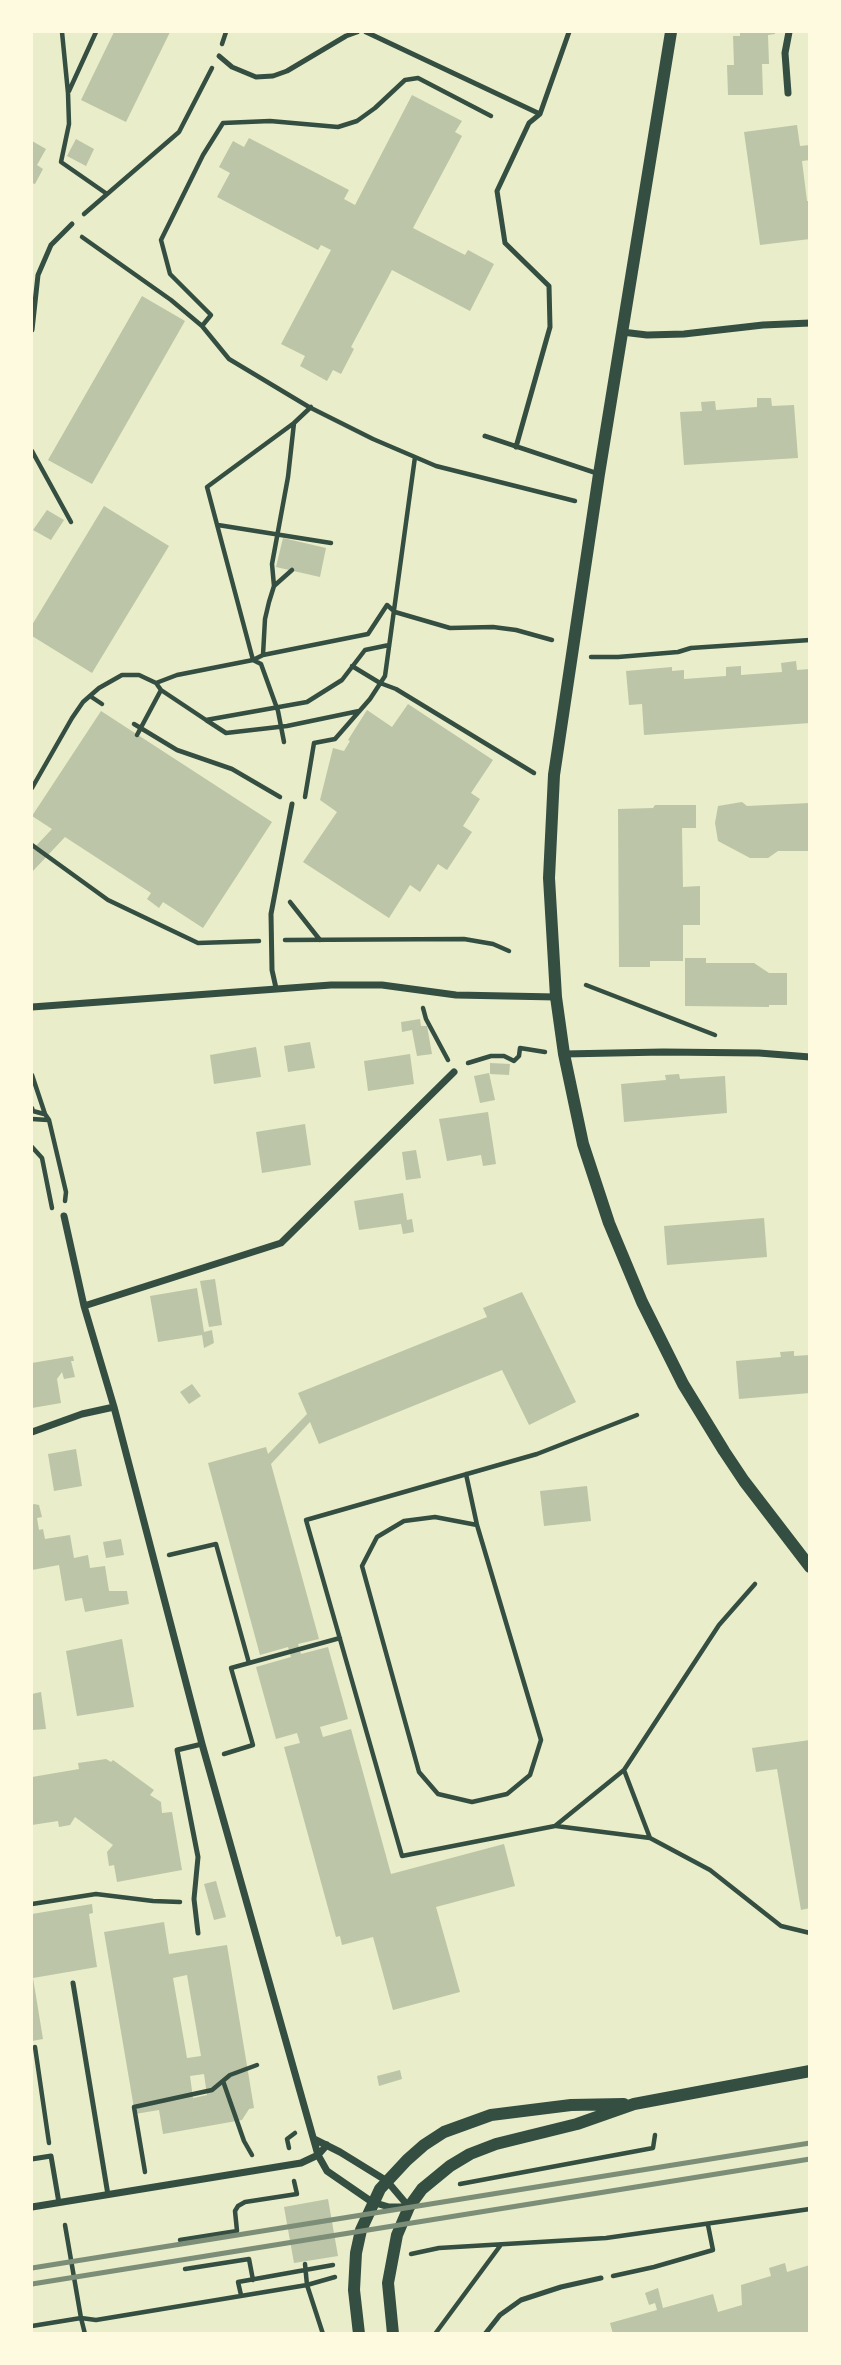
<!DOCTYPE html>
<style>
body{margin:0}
#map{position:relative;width:841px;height:2365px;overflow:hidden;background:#e9edc9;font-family:"Asap Condensed",sans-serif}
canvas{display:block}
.frame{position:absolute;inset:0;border:33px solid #fefae0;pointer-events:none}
</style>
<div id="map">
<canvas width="841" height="2365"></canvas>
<div class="frame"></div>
</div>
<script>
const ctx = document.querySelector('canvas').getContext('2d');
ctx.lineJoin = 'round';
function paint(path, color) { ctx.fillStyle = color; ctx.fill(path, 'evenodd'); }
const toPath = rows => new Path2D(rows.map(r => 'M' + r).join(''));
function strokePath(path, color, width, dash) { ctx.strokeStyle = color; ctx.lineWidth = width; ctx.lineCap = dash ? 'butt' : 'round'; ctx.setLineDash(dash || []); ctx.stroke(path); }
paint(toPath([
 [114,32,170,32,126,122,81,100],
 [740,32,775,32,775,34,768,35,769,64,762,64,763,95,728,95,727,65,734,65,733,36,740,36],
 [412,95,462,121,455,132,462,136,413,228,465,255,468,250,494,264,470,311,392,270,351,347,354,349,341,374,333,370,327,381,300,366,305,356,281,344,331,250,321,245,318,250,217,197,230,173,219,167,233,141,244,147,249,138,349,190,344,199,355,205],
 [797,125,800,146,810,145,810,160,802,161,807,201,810,201,810,239,760,245,744,132],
 [76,139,94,149,86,166,67,156],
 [32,141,46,149,37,165,43,169,35,184,32,183],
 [142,296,185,321,92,484,48,460],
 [757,398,771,398,772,406,794,405,798,458,684,465,680,412,702,411,701,402,715,401,716,410,757,407],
 [104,506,169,546,92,673,32,636,32,625],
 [47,510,64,520,51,540,33,530],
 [283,538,326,548,320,577,276,567],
 [796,661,797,670,810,669,810,723,644,735,642,704,629,705,626,671,672,667,672,671,684,670,684,679,726,676,726,667,741,666,741,675,782,672,781,663],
 [408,704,493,760,471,793,480,799,463,826,472,832,447,870,438,864,420,892,410,885,389,918,303,862,337,812,320,800,333,748,344,751,350,741,348,740,367,710,392,727],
 [101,711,272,822,203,928,163,902,159,908,147,899,151,893,65,837,32,872,32,850,52,829,32,816],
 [742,802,747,806,810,803,810,851,778,851,768,858,750,858,718,841,715,823,718,806],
 [655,805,696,805,696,828,682,828,683,887,700,886,700,925,683,925,683,961,650,961,650,967,619,967,618,809,653,808],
 [685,958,706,958,706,963,754,963,769,973,787,973,787,1005,769,1005,769,1007,685,1006],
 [420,1019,421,1026,427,1026,432,1054,417,1056,412,1030,402,1032,401,1022],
 [310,1042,315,1068,288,1072,284,1046],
 [256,1047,261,1077,214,1084,210,1055],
 [410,1054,414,1084,368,1091,364,1061],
 [490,1063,510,1064,509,1075,490,1074],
 [489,1073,495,1100,480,1103,474,1076],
 [679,1074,680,1079,725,1076,727,1113,624,1122,621,1084,666,1080,665,1075],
 [488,1112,496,1164,483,1166,481,1155,447,1161,439,1119],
 [305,1124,311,1165,262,1173,256,1132],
 [416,1150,421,1178,406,1180,402,1152],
 [403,1193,407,1220,412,1219,414,1232,403,1234,401,1224,359,1230,354,1201],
 [764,1218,767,1257,667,1265,664,1226],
 [215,1279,222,1325,209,1327,200,1281],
 [197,1288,204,1332,212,1330,214,1343,204,1348,202,1335,158,1342,150,1296],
 [522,1292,576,1402,529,1425,502,1370,319,1444,310,1422,271,1464,319,1639,298,1644,301,1654,328,1647,348,1719,320,1727,323,1737,351,1729,391,1874,504,1844,515,1886,436,1907,460,1992,393,2010,373,1937,342,1945,340,1936,336,1937,284,1747,300,1743,297,1733,276,1739,256,1667,291,1657,288,1647,260,1655,208,1463,266,1447,268,1454,307,1414,298,1393,487,1317,483,1308],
 [794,1351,794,1356,810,1355,810,1393,739,1399,736,1361,781,1357,780,1352],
 [73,1356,74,1361,71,1361,75,1377,64,1379,62,1372,57,1379,61,1403,32,1408,32,1363],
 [192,1384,201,1396,189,1404,180,1392],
 [76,1449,82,1486,54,1491,48,1454],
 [587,1486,591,1521,544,1526,540,1491],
 [34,1504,39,1505,42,1517,37,1518,39,1530,43,1529,45,1539,70,1535,74,1558,88,1555,90,1568,105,1566,109,1591,127,1591,129,1604,85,1612,82,1598,65,1601,59,1565,32,1570,32,1505],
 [121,1539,124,1555,106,1558,103,1542],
 [122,1639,134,1707,77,1716,66,1651],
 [41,1692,46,1729,32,1730,32,1694],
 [810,1740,810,1908,801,1910,777,1769,756,1772,752,1748],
 [106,1759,111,1762,113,1760,154,1790,150,1795,161,1802,162,1813,172,1812,182,1870,117,1882,114,1865,109,1866,107,1852,113,1845,75,1817,70,1825,59,1827,58,1821,32,1825,32,1777,79,1769,78,1763],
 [216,1881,226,1917,214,1920,204,1884],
 [92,1904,93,1913,89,1914,97,1967,33,1978,43,2039,32,2041,32,1914],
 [164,1922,169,1954,227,1945,254,2108,249,2109,242,2120,163,2134,159,2110,135,2114,104,1932],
 [187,1975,201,2056,187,2058,173,1978],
 [204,2074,207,2095,193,2098,190,2076],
 [400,2070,402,2079,379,2086,377,2076],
 [328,2199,338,2256,294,2263,284,2207],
 [785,2263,787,2272,810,2265,810,2334,613,2334,610,2323,657,2310,655,2303,649,2305,645,2293,658,2288,663,2308,713,2294,718,2312,742,2305,741,2285,771,2276,769,2268]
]), '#bcc5a7');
strokePath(toPath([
 [62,32,68,93,69,124,61,162,107,194],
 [222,44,226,32],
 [69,91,96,32],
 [84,214,179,132,212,68],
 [82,237,171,300,202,326,229,359,309,407,373,439,436,466,575,501],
 [202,326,211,315,170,274,161,240,203,155,223,123,270,121,338,127,357,121,375,108,405,80,418,78,491,116],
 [32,451,71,522],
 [218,525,331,543],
 [274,586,272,564,288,477,294,423,311,407],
 [263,655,265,619,269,602,274,586,292,570],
 [591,657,618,657,678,652,691,648,810,640],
 [352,666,380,683,396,689,534,773],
 [156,683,177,675,253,660,263,655,368,634,387,605,395,612,450,628,493,627,516,630,552,640],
 [90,696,102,704],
 [206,720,226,733,287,726,359,711],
 [134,724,177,750,232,769,280,797],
 [137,735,161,690],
 [284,742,278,711,261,664,253,660,207,487,294,423],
 [32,788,72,718,83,702,99,688,122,675,139,675,156,683,161,690,206,720,307,702,342,680,365,650,389,645],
 [305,797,314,743,335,739,370,699,385,676,415,457],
 [32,845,108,900,198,943,259,941],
 [290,902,320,940],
 [285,940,464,939,493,944,509,951],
 [586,985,715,1035],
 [423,1008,426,1019,448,1060],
 [468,1063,491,1056,504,1056,514,1061,519,1056,520,1048,545,1052],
 [32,1075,45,1114,49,1120,66,1192,65,1201],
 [32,1108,33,1111,44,1114],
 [32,1119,48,1120],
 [32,1147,42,1158,52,1208],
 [637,1415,537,1454,306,1520,402,1856,555,1826,624,1770,719,1625,755,1584],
 [466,1474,477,1525],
 [435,1517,477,1525,541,1740,530,1775,507,1794,472,1802,438,1794,419,1772,362,1566,377,1537,404,1521,435,1517],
 [169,1555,216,1544,249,1663],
 [224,1754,253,1745,231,1668,340,1638],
 [624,1770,650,1838],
 [556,1826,650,1838,710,1870,781,1926,810,1933],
 [32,1904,96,1894,153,1901,180,1902],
 [35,2047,49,2143],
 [223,2081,244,2141,252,2155],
 [289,2148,287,2139,295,2133],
 [145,2172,134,2107,212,2090,230,2075,257,2065],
 [460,2184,653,2148,655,2135],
 [65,2225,81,2318,96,2320,307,2285,323,2334],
 [180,2240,237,2231,235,2211,238,2206,245,2202,297,2194,294,2181],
 [411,2254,439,2248,606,2238,810,2209],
 [305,2264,307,2285,335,2277],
 [185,2269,249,2259,253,2280],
 [613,2276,654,2267,713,2250,708,2225],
 [241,2295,238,2282,333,2265],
 [32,2326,81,2318,85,2334],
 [435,2334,500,2246]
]), '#344e41', 4.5);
strokePath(toPath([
 [366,32,540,114,569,32],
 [219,56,232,67,256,77,273,76,287,71,346,36,357,32],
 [32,330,38,275,51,245,72,224],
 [485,436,599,474],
 [516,447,550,327,549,286,505,243,497,191,529,123,540,114],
 [276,988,272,970,271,914,292,804],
 [198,1933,194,1899,198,1857,177,1750,202,1744],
 [73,1983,108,2195],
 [32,2159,51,2156,59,2203],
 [485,2334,500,2315,521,2300,561,2287,601,2278]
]), '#344e41', 5);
strokePath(toPath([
 [788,93,785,53,789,32],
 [622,332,647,335,684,334,763,325,810,323],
 [32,1007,331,985,382,985,456,995,556,997],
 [564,1054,663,1052,759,1053,810,1057],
 [64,1216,84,1306,114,1407,202,1744,318,2155,327,2171,372,2202,389,2207,409,2207],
 [84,1306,281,1243,454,1072],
 [32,1432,82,1414,114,1407],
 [314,2139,340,2152,387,2181,409,2207],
 [32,2207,301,2163,318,2155,327,2145]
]), '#344e41', 7);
strokePath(toPath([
 [671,32,599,474,554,775,549,878,556,997,564,1054,583,1144,609,1223,642,1302,683,1384,724,1451,744,1481,810,1567],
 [359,2334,354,2290,356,2253,361,2230,380,2189,407,2160,424,2145,444,2132,491,2115,571,2105,624,2104],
 [393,2334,388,2283,397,2235,409,2207,422,2189,450,2166,470,2154,496,2144,577,2124,634,2104,810,2071]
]), '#344e41', 12);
strokePath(toPath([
 [32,2268,810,2143],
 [32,2284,810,2159]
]), '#7c8e77', 5);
</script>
